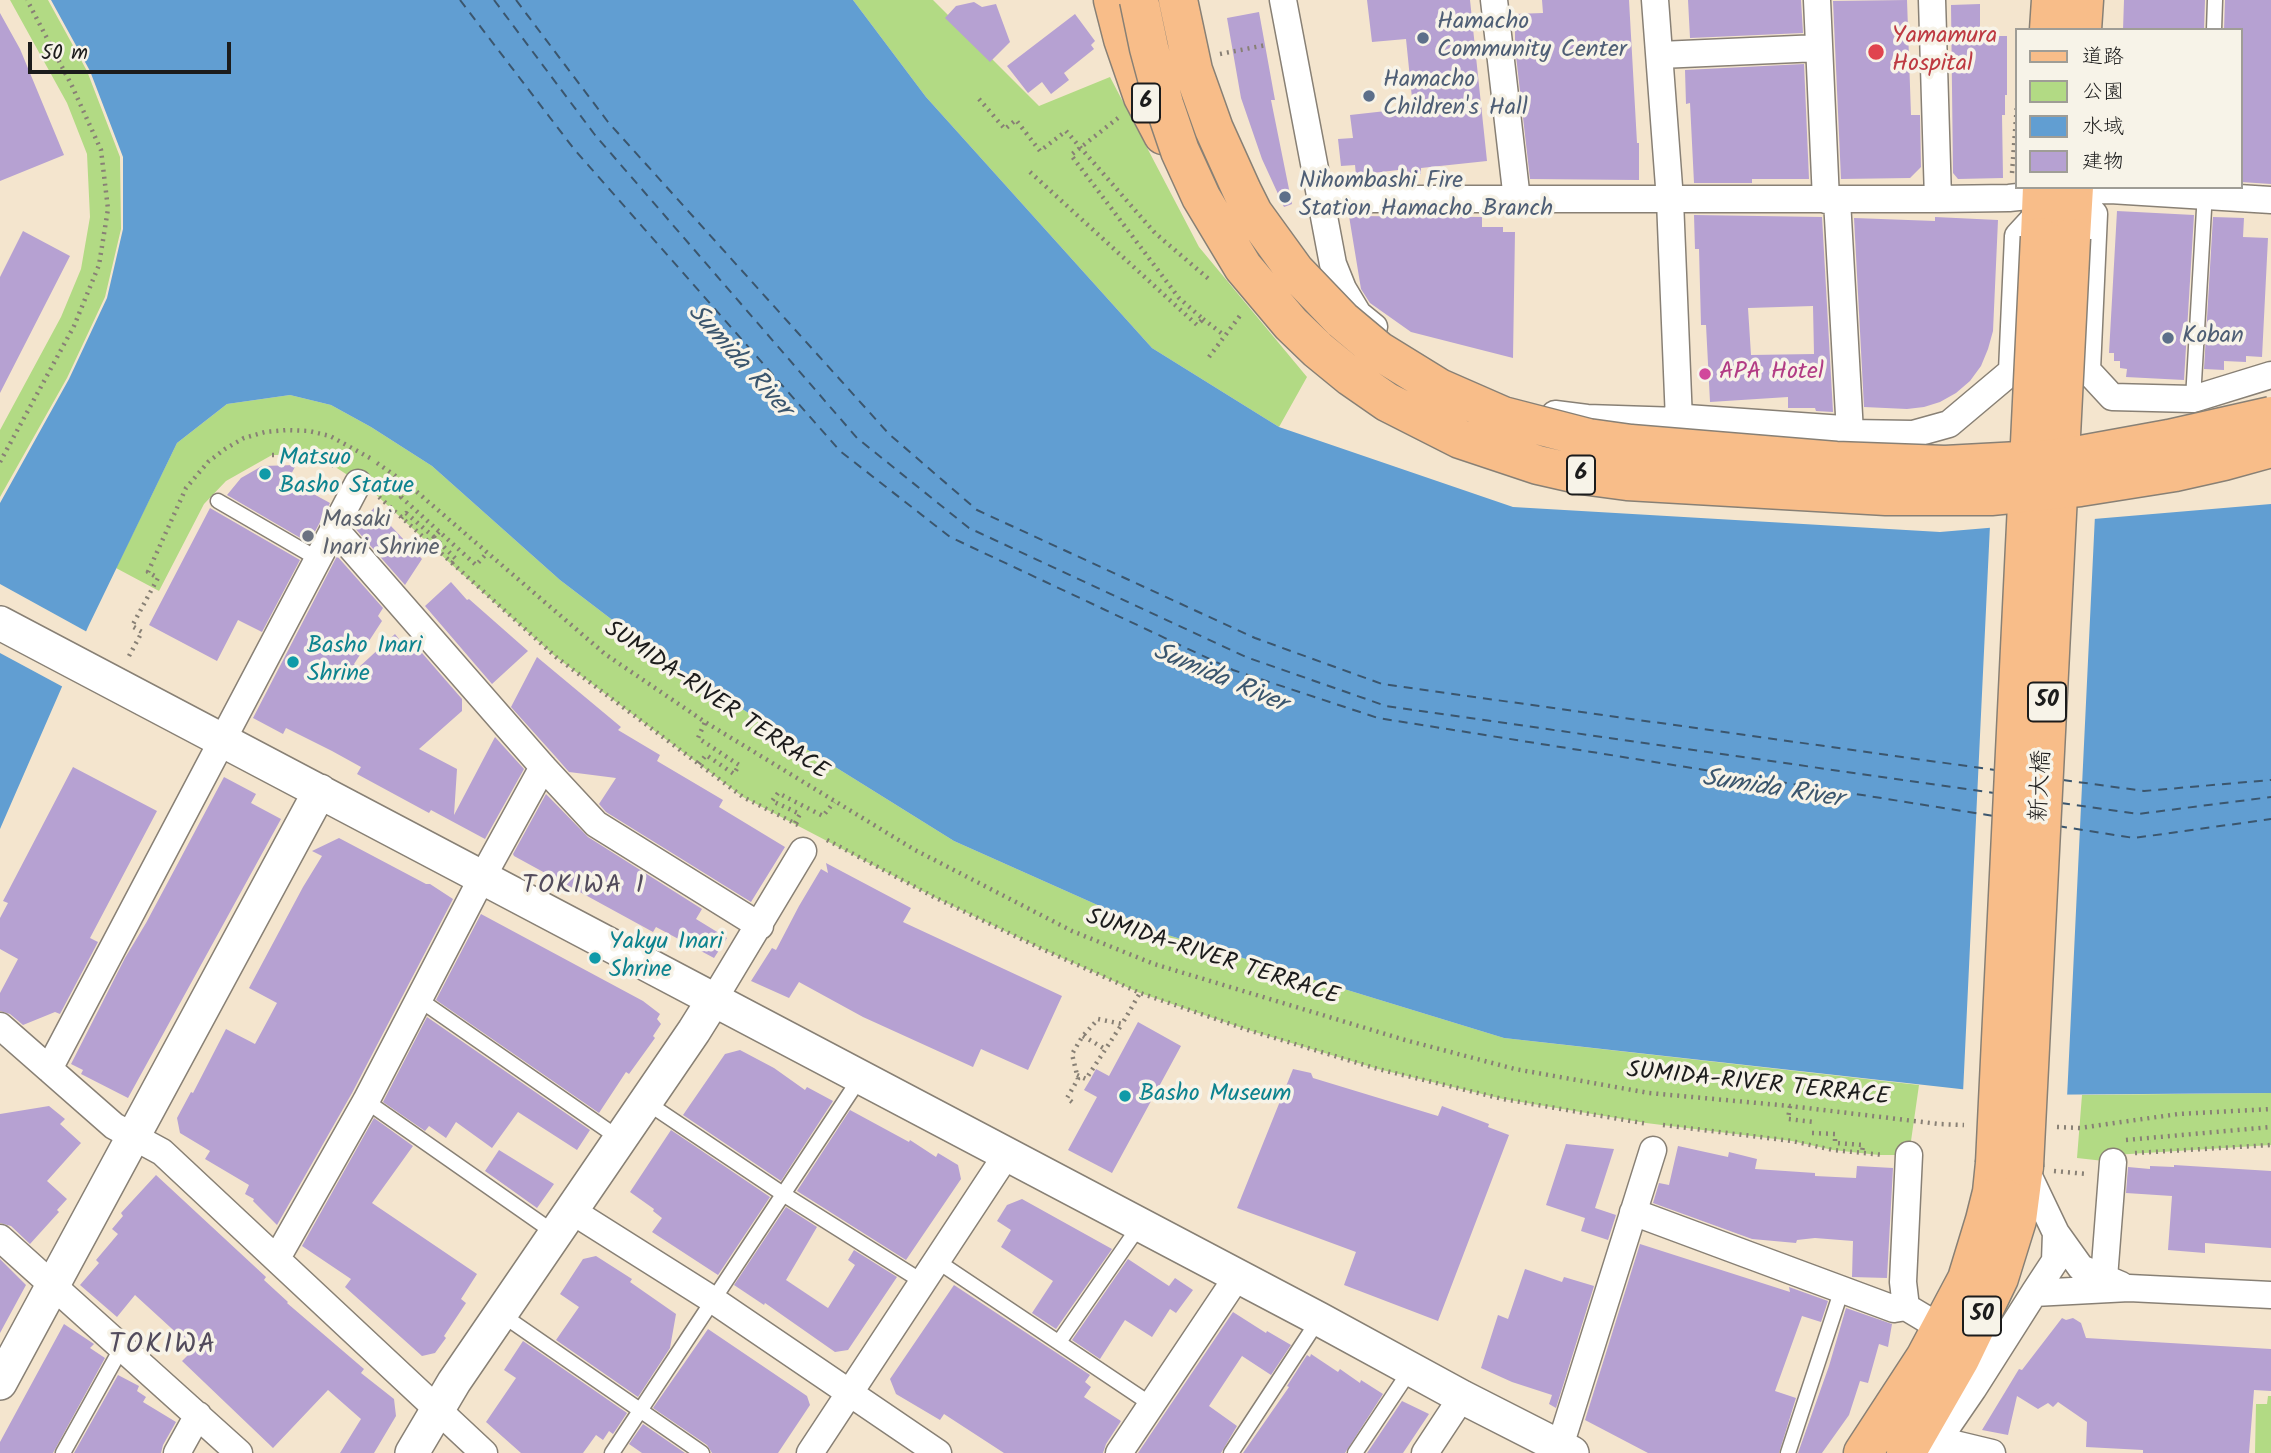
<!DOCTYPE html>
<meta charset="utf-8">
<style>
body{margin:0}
#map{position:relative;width:2271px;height:1453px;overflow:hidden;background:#f4e5ce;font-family:Kalam,"Klee One",sans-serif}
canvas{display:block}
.legend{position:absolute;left:2015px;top:28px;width:228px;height:161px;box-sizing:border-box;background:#f7f3e8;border:2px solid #9f9d96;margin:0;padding:9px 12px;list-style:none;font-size:21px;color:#1c1c1c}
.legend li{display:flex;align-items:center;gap:14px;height:35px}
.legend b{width:35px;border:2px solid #9f9d96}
.scale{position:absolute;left:28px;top:42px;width:203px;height:32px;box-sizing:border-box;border:4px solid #1c1c1c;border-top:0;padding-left:9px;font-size:21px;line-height:24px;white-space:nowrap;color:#1c1c1c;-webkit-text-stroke:5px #f7f3e8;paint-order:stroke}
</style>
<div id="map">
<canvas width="2271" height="1453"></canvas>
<ul class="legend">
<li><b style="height:9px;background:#f8bd89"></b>道路</li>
<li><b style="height:19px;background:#b2da84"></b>公園</li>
<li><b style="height:19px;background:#619ed2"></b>水域</li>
<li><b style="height:19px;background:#b6a1d2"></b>建物</li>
</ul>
<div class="scale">50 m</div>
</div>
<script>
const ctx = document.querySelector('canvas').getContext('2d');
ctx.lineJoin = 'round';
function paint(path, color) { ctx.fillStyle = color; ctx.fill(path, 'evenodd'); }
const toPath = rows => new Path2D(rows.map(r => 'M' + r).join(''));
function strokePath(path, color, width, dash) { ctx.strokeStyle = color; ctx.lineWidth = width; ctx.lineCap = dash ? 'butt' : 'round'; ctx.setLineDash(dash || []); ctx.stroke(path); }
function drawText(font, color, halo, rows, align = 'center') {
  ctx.font = font + ' Kalam,"Klee One",sans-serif'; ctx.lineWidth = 7; ctx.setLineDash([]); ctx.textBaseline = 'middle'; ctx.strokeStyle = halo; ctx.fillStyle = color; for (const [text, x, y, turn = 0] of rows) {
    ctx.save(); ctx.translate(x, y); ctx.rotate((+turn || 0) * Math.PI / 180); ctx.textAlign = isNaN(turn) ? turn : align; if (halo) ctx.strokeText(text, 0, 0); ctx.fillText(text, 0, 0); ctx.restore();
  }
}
paint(toPath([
 [10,0,48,0,87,71,120,157,121,229,105,297,67,378,0,497,0,430,61,317,81,269,90,217,87,154,67,103],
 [853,0,933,0,1039,106,1110,77,1199,247,1307,377,1279,427,1152,348,926,97],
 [290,395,331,405,371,427,432,466,560,580,670,664,954,841,1158,932,1504,1038,1919,1085,1909,1155,1879,1155,1833,1150,1792,1141,1646,1123,1503,1099,1378,1069,1248,1030,1140,993,1040,948,934,897,743,797,556,657,451,564,372,491,317,455,272,455,226,481,204,504,159,591,116,568,177,443,227,404],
 [2271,1093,2271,1145,2114,1155,2113,1162,2077,1158,2082,1095],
 [2268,1396,2271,1396,2271,1453,2255,1453,2256,1404,2267,1404]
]), '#b2da84');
paint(toPath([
 [51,0,853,0,926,97,1152,348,1279,427,1513,507,1940,532,2271,504,2271,1093,2014,1095,1504,1038,1158,932,954,841,670,664,560,580,432,466,371,427,331,405,290,395,227,404,177,443,88,627,0,829,0,503,69,379,107,298,123,229,123,157,90,71]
]), '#619ed2');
paint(toPath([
 [2095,515,2067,1098,2014,1099,1963,1093,1990,525],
 [0,584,89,633,65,688,0,653]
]), '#f4e5ce');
strokePath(toPath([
 [460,0,574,149,840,451,950,537,1233,670,1378,718,1994,816],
 [494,0,595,135,857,438,969,528,1246,657,1386,706,1994,793],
 [516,0,608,122,889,434,977,510,1255,638,1382,684,1995,770],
 [2063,780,2144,791,2271,780],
 [2061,803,2138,814,2271,797],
 [2058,826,2134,838,2271,819]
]), '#3b566e', 2, [9, 7]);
paint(toPath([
 [1367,0,1470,0,1487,161,1421,168,1421,174,1399,177,1398,170,1356,175,1355,165,1341,166,1338,139,1353,138,1350,115,1413,108,1406,39,1372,42],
 [1542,0,1629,0,1637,143,1639,143,1639,180,1530,179,1515,47,1515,14,1543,13],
 [1688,0,1801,0,1803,33,1690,38],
 [1907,0,1911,115,1920,115,1921,167,1910,178,1841,179,1833,1],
 [2124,0,2205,0,2204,30,2123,30],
 [2225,0,2271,0,2271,184,2241,182,2241,30,2224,30],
 [974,2,982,7,996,4,1010,42,990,62,945,18,956,6],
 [1980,4,1980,36,2007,36,2007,95,2005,95,2005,115,2002,115,2003,178,1958,179,1953,173,1951,5],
 [1259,12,1275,100,1271,100,1292,204,1284,207,1262,159,1241,98,1227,18],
 [0,13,20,49,64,155,0,181],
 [1075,14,1095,41,1091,45,1094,49,1064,73,1069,80,1051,94,1042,82,1028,93,1007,66],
 [1804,64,1809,179,1752,179,1752,183,1694,183,1690,103,1686,104,1685,70],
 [2117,211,2194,215,2184,380,2126,377,2127,369,2120,368,2120,361,2114,361,2114,353,2109,353],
 [1694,215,1822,217,1833,412,1816,411,1815,408,1788,408,1788,397,1710,402,1706,325,1701,325,1699,249,1695,249],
 [1813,306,1814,354,1751,355,1748,308],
 [1349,216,1482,217,1482,227,1503,227,1503,232,1515,232,1513,358,1411,332,1370,303,1361,289],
 [1935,217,1998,220,1993,331,1988,349,1981,366,1970,381,1956,393,1940,402,1924,407,1907,409,1864,407,1854,218,1935,221],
 [2213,217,2244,218,2243,237,2268,238,2262,357,2246,356,2246,362,2224,361,2224,370,2204,369],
 [23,231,70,256,0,393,0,277],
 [296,465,288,480,330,503,309,543,227,495,241,478,262,466],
 [210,508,300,560,262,632,238,620,217,661,149,625],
 [374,508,422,559,405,585,353,526,357,519,361,521],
 [337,556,383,608,378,616,382,621,354,664,358,668,395,634,402,643,409,638,462,699,462,711,419,749,457,769,454,815,495,737,524,769,485,839,431,810,429,813,357,774,361,767,332,751,286,728,283,734,253,718],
 [451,582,467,600,469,599,528,651,492,684,425,606],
 [537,657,621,727,618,730,660,755,657,761,723,800,719,807,785,847,751,902,606,812,599,804,616,778,569,772,555,756,511,707],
 [73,767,157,811,90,938,98,942,60,1014,55,1012,23,1025,10,1014,0,1011,0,993,18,959,0,949,0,918,8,903,3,901],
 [224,777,256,794,251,803,281,819,128,1098,81,1074,83,1070,71,1064,125,958,146,923],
 [546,794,588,837,702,909,696,919,727,938,714,958,656,927,653,932,514,856,513,854],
 [339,838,426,884,430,884,453,899,352,1093,277,1225,253,1201,254,1199,245,1194,249,1185,205,1159,210,1151,180,1133,177,1118,191,1092,193,1093,226,1029,255,1044,277,1003,249,988,303,887,322,856,312,851],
 [826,863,911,908,903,922,1062,996,1028,1070,981,1049,973,1067,863,1017,799,982,789,998,751,981,772,948,776,950,799,906,821,869,828,873],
 [481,914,643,1001,660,1014,657,1019,661,1024,653,1036,655,1038,629,1074,626,1072,599,1113,436,1000],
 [427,1017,590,1130,577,1150,518,1112,492,1148,456,1122,446,1138,429,1126,425,1131,383,1102],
 [1138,1022,1181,1046,1112,1173,1068,1150,1097,1097,1084,1090,1090,1080,1096,1069,1109,1076],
 [740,1050,774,1068,805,1090,807,1087,833,1101,781,1181,683,1115,725,1054],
 [1293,1069,1311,1073,1313,1078,1438,1116,1442,1106,1489,1124,1488,1127,1509,1135,1438,1321,1344,1285,1356,1252,1237,1208],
 [49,1106,65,1119,60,1124,81,1143,47,1181,67,1199,57,1210,59,1212,30,1244,11,1226,0,1223,0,1114],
 [850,1110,909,1142,910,1140,936,1157,938,1153,958,1165,961,1179,906,1260,797,1191],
 [374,1118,413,1146,372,1203,477,1274,461,1299,466,1303,444,1336,446,1338,435,1353,422,1356,345,1287,351,1279,302,1246],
 [671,1130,770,1197,718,1275,652,1232,662,1218,653,1211,654,1209,630,1192],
 [1566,1144,1614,1149,1595,1208,1616,1215,1608,1240,1581,1231,1585,1218,1546,1205],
 [1678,1146,1728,1157,1729,1152,1757,1159,1755,1169,1815,1173,1815,1176,1856,1178,1857,1166,1893,1168,1887,1278,1852,1277,1853,1241,1815,1238,1797,1240,1796,1243,1752,1239,1653,1203,1659,1183,1669,1185],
 [499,1150,554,1184,537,1208,485,1171],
 [2174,1165,2271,1171,2271,1248,2205,1243,2205,1253,2168,1250,2172,1196,2126,1193,2128,1167,2150,1169,2150,1166,2174,1167],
 [156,1175,266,1277,264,1280,288,1302,287,1303,364,1369,361,1373,394,1399,396,1416,374,1453,340,1453,361,1419,328,1390,273,1448,182,1361,194,1349,135,1295,117,1317,80,1285,99,1263,96,1260,118,1234,112,1229,123,1216,121,1213],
 [1022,1199,1112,1249,1056,1329,1032,1313,1053,1281,1001,1247,1011,1230,997,1221,1007,1205],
 [786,1207,817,1227,786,1280,828,1308,855,1265,848,1260,854,1250,897,1277,848,1350,835,1352,765,1303,764,1305,734,1285],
 [1640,1244,1790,1292,1789,1287,1828,1301,1821,1322,1802,1316,1775,1391,1796,1398,1779,1453,1648,1453,1585,1420],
 [596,1256,632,1279,630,1282,676,1314,670,1348,638,1397,556,1340,579,1307,560,1294,583,1259],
 [0,1259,26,1285,0,1333],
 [1128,1259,1169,1286,1175,1278,1193,1290,1176,1313,1170,1309,1152,1337,1125,1320,1100,1359,1072,1340],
 [1525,1269,1562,1282,1564,1277,1594,1286,1556,1408,1549,1404,1552,1395,1512,1382,1481,1368,1498,1315,1508,1319],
 [954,1285,1090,1375,1085,1382,1091,1387,1084,1397,1121,1421,1106,1444,1103,1453,1004,1453,944,1414,940,1420,896,1394,890,1379],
 [1846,1308,1892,1324,1888,1347,1879,1344,1868,1383,1860,1381,1849,1415,1822,1453,1798,1453,1829,1366],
 [1233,1312,1266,1333,1267,1331,1291,1345,1271,1375,1242,1356,1209,1406,1237,1426,1221,1453,1138,1453],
 [2062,1318,2066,1320,2073,1318,2081,1323,2086,1338,2271,1349,2271,1391,2254,1390,2249,1453,2143,1453,2143,1450,2086,1447,2087,1422,2058,1402,2053,1407,2048,1403,2038,1409,2017,1396,2008,1435,1982,1430,2019,1369,2022,1370],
 [64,1324,94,1344,90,1348,105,1358,53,1453,0,1453,0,1442],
 [708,1329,807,1396,810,1405,778,1453,712,1453,707,1445,653,1408],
 [523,1341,627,1413,613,1434,609,1431,603,1440,596,1435,583,1453,521,1453,486,1422,516,1378,504,1370],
 [1311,1354,1338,1372,1340,1369,1360,1383,1361,1380,1383,1394,1345,1453,1243,1453,1289,1387,1287,1386,1307,1355,1310,1357],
 [118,1375,139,1386,137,1391,146,1397,143,1402,176,1422,163,1445,161,1453,74,1453],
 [1402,1401,1429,1414,1403,1453,1367,1453],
 [643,1424,685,1453,642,1453,629,1444]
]), '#b6a1d2');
const service = toPath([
 [2214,30,2215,0],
 [2193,399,2205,192],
 [218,501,318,559],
 [420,1000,620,1139],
 [366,1101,556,1234],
 [646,1102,783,1194,923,1282],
 [937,1261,1152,1405],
 [501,1314,702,1453],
 [1059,1342,1140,1225],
 [63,1453,122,1347],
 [612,1453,860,1078],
 [1231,1453,1319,1319],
 [1355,1453,1411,1369],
 [1788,1453,1842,1289]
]);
const minor = toPath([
 [1283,0,1333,264,1343,289,1358,314,1374,327],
 [1494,0,1517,200],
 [1817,0,1826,200],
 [1932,0,1938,199],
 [1660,55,1819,48],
 [2073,191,2094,214,2087,370,2112,397,2193,399,2271,375],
 [1321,199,1938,199,2009,198,2073,191,2110,190,2271,200],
 [1837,200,1850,433,1913,434,1949,424,2012,371,2018,236,2041,211],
 [1555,414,1587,418,1679,421,1670,200,1655,0],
 [334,528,543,767,596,824,760,926],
 [714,999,803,851],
 [0,1026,114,1126,162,1152,484,1453],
 [49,1069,358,483],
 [2024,1166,2056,1233,2081,1268,2121,1285],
 [572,1211,713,1300,938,1453],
 [1633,1212,1894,1309,1906,1307,1941,1328],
 [0,1238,239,1453],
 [277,1258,366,1101,483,876,543,767],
 [2104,1278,2113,1162],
 [2034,1293,2055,1261,2056,1233],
 [1906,1307,1903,1282,1909,1155],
 [1915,1440,1938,1440,1973,1389,2034,1293,2129,1288,2271,1295],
 [1938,1440,1992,1453],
 [1560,1446,1653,1150],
 [177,1453,198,1415],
 [810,1453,1007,1154],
 [1119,1453,1237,1277],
 [1425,1453,1462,1397]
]);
const tertiary = toPath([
 [1679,421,1850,433],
 [0,623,1319,1319,1462,1397,1572,1453],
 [0,1383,320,791],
 [412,1453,454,1382,694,1031,714,999]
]);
const primary = toPath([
 [2049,30,2051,0],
 [2082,30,2084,0],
 [2040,237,2042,187],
 [2071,238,2074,187],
 [1863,1453,1925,1358,1967,1279,1985,1220,1992,1192,1995,1163],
 [1906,1453,1960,1359,1999,1278,2017,1220,2024,1166]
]);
const motorway = toPath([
 [1113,0,1123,39,1143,97,1163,135]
]);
strokePath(service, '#888075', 17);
strokePath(minor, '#888075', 29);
strokePath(tertiary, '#888075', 36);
strokePath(primary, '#888075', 41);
strokePath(motorway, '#888075', 41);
strokePath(toPath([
 [1220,54,1266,45],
 [979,99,1005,129,1016,120,1040,151,1066,131,1155,233,1211,281],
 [1030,172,1197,325,1203,319,1179,298,1071,155,1118,118],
 [2012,173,2017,104],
 [1203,319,1225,336],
 [1209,357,1242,313],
 [272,455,317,455,337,468],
 [0,462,74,326,99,265,108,209,101,150,72,86,27,0],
 [377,463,410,486,605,654,705,722,915,850,1072,931,1154,964,1405,1040,1515,1069,1649,1093,1790,1106,1939,1124,1964,1125],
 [410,486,401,497,476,565,487,553],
 [379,497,556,657,743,797,798,825],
 [401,518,406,513,434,537],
 [439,532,434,537,456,559,451,564],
 [129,656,142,632,132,626,158,578,148,572,186,488,208,462,225,449,244,438,265,432,287,430,309,431,330,436,370,458],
 [699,764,706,755,734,774,739,765,698,738,705,722],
 [795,823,800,814,772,801,778,793,823,816,834,802],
 [827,840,934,897,1040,948,1140,993,1248,1030,1378,1069,1503,1099,1648,1124],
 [1083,1036,1105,1049],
 [1077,1075,1086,1079,1122,1024],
 [1072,1102,1067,1098,1078,1079,1072,1054,1082,1037,1098,1019,1122,1024,1140,993],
 [1790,1106,1788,1119,1814,1122],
 [1663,1125,1792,1141,1833,1150,1884,1155],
 [2057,1127,2080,1128,2178,1114,2271,1109],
 [1812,1133,1835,1134,1835,1143,1863,1145,1862,1153],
 [2126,1140,2271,1127],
 [2135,1153,2271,1145],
 [2054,1171,2087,1174]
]), '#888075', 4.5, [2, 5]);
strokePath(service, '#fff', 14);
strokePath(minor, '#fff', 26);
strokePath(tertiary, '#fff', 33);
strokePath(primary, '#f8bd89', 38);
strokePath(motorway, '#f8bd89', 38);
const primaryBridge = toPath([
 [1995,1163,2040,237],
 [2024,1166,2071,238]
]);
const motorwayBridge = toPath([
 [1139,0,1149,48,1164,104,1180,151,1201,197,1243,267,1291,324,1318,350,1351,377,1387,402,1460,439,1538,465,1582,475,1627,481,1886,496,1991,496,2080,487,2175,472,2224,461,2271,448],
 [1178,0,1193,70,1214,129,1242,191,1253,213,1295,271,1342,320,1379,351,1439,388,1503,416,1588,438,1631,444,1836,461,1945,465,2038,460,2081,455,2169,439,2271,416]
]);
strokePath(primaryBridge, '#888075', 41, []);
strokePath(motorwayBridge, '#888075', 41, []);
strokePath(primaryBridge, '#f8bd89', 38);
strokePath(motorwayBridge, '#f8bd89', 38);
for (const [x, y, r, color] of [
 [1423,38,7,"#5c6f8a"],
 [1876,52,9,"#e0444e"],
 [1369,96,7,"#5c6f8a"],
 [1285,197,7,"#5c6f8a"],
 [2168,338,7,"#5c6f8a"],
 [1705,374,7,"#d1479c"],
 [265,474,7,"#0f9aa8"],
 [308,536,7,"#6b7280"],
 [293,662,7,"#0f9aa8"],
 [595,958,7,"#0f9aa8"],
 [1125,1096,7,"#0f9aa8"]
]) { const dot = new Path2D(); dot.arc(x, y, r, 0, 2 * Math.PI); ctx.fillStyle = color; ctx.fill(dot); strokePath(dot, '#f7f3e8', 2.5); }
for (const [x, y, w] of [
 [1146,103,28],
 [1581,475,28],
 [2047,702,38],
 [1982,1316,38]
]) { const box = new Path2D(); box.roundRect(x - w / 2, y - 19.5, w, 39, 5); ctx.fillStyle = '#f7f3e8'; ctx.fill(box); strokePath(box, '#1c1c1c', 2); }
drawText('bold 23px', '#1c1c1c', null, [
 ["6",1146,103],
 ["6",1581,475],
 ["50",2047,702],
 ["50",1982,1316]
]);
drawText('24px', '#4e5e75', '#f7f3e8', [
 ["Hamacho",1437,24],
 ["Community Center",1437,52],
 ["Hamacho",1383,82],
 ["Children's Hall",1383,110],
 ["Nihombashi Fire",1299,183],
 ["Station Hamacho Branch",1299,211],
 ["Koban",2182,338]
], 'left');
drawText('24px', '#be3a42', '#f7f3e8', [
 ["Yamamura",1892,38],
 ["Hospital",1892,66]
], 'left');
drawText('24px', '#b23c85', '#f7f3e8', [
 ["APA Hotel",1719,374]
], 'left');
drawText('24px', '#0d838f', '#f7f3e8', [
 ["Matsuo",279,460],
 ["Basho Statue",279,488],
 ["Basho Inari",307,648],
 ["Shrine",307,676],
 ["Yakyu Inari",609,944],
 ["Shrine",609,972],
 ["Basho Museum",1139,1096]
], 'left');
drawText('24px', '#5b616d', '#f7f3e8', [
 ["Masaki",322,522],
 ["Inari Shrine",322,550]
], 'left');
drawText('24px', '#1c1c1c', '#f7f3e8', [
 ["SUMIDA-RIVER TERRACE",715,702,34],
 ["新大橋",2043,786,-87],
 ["SUMIDA-RIVER TERRACE",1212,959,18],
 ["SUMIDA-RIVER TERRACE",1758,1086,6]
]);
drawText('italic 26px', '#3b566e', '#f7f3e8', [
 ["Sumida River",738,362,48],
 ["Sumida River",1219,680,23],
 ["Sumida River",1772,791,9]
]);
ctx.letterSpacing = '2px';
drawText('26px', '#524b5c', '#f7f3e8', [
 ["TOKIWA 1",584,888]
]);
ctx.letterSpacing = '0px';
ctx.letterSpacing = '2px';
drawText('28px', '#524b5c', '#f7f3e8', [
 ["TOKIWA",163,1347]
]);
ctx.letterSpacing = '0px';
</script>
